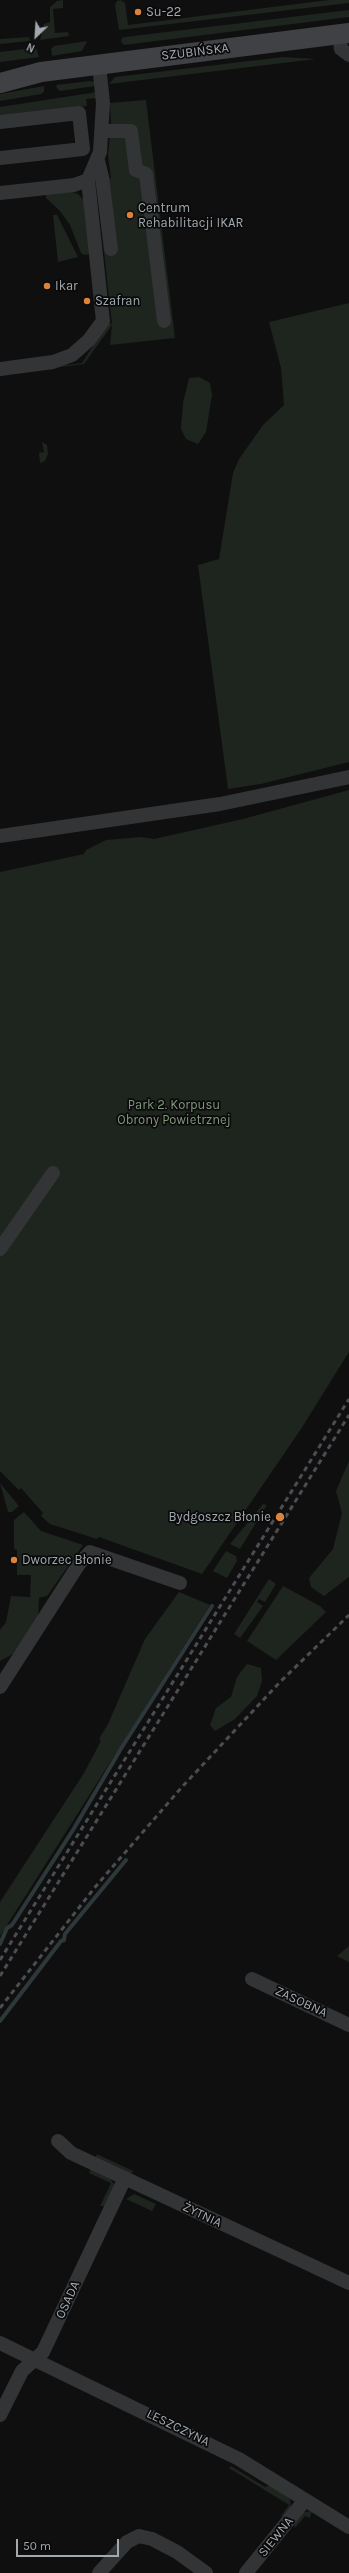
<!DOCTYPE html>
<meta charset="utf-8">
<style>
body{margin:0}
#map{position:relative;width:349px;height:2573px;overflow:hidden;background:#0f0f10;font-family:Karla,sans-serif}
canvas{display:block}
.north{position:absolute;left:16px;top:16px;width:40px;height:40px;-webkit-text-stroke:3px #0a0a0b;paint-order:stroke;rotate:205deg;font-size:11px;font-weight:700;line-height:16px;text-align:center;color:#a1a9af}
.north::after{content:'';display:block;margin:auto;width:14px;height:18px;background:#a1a9af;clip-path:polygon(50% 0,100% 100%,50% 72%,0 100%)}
.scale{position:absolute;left:16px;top:2539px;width:103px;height:18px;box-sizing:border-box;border:2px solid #a1a9af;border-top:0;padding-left:5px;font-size:12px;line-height:14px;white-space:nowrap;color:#a1a9af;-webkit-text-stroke:3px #0a0a0b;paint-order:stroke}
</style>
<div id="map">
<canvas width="349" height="2573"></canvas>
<div class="north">N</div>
<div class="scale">50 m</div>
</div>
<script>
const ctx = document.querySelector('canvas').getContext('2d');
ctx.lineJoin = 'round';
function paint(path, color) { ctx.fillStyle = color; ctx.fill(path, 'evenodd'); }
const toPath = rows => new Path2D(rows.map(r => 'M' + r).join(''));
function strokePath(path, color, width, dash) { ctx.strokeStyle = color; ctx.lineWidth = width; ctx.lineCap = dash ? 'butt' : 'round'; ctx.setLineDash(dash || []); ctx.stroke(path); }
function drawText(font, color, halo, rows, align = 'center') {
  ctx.font = font + ' Karla,sans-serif'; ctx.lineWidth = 3.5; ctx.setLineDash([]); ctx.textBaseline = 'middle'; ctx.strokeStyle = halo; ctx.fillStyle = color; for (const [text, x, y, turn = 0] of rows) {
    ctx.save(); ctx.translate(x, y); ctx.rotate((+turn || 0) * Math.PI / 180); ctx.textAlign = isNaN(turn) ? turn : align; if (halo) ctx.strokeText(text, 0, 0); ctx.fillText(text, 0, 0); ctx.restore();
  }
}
paint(toPath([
 [63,0,63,8,53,9,55,33,68,32,69,36,40,40,44,24,50,22,50,7,57,1],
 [121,0,125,3,128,25,329,0,349,0,349,3,119,30,115,5,117,1],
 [349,10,349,17,124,45,121,42,122,38,125,37],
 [29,37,30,41,0,44,0,39],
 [87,41,82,51,52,56,51,49,54,46],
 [34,48,37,50,39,57,0,62,0,52],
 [283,57,316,59,109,84,115,77],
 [90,81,94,82,95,86,60,91,57,88,56,85],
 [44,86,44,92,41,94,0,101,0,94],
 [97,92,97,98,86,99,87,106,0,116,0,107],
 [146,100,175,338,110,345,112,325,84,364,0,374,82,363,108,323,112,324,96,180,111,178,108,155,111,126,110,103],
 [70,191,78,194,85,201,93,253,84,255,81,253,70,225,60,211,46,198,46,193],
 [53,215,57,215,78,257,58,262],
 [349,303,349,762,261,784,228,789,198,565,219,559,233,473,239,459,263,425,284,405,281,368,269,322],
 [199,377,210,383,212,395,206,432,198,444,186,439,181,429,183,403,189,378],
 [42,442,47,445,48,454,45,461,40,463,39,453,44,452],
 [349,790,349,1352,301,1429,202,1574,99,1537,97,1539,50,1524,41,1516,43,1513,21,1488,19,1490,0,1471,0,872,84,854,86,850,106,840,141,837,154,839,243,819],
 [349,1461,349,1577,324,1596,311,1587,309,1578,333,1549,342,1513,336,1491],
 [0,1483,19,1506,12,1512,8,1512],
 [263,1504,267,1505,240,1549,230,1544],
 [24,1512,41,1531,83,1545,47,1596,39,1598,38,1619,13,1654,0,1661,0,1630,6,1622,11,1596,30,1597,31,1575,17,1575,17,1550,14,1549,14,1520],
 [226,1551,236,1556,237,1561,227,1578,213,1571],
 [269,1579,276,1584,265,1602,259,1599,257,1602,263,1606,240,1638,234,1634],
 [283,1586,320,1606,326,1612,276,1660,247,1641],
 [179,1592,210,1605,0,1936,0,1902,84,1773,101,1741,99,1739,108,1724,145,1639],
 [247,1664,261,1668,262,1681,257,1696,235,1719,215,1731,210,1725,216,1708,231,1697,237,1677],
 [349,1946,349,1962,337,1956],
 [97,2154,133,2171,131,2176,95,2159],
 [91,2168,109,2177,114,2184,115,2187,107,2206,100,2206,111,2183,89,2173],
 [134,2194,156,2204,152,2211,126,2199],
 [231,2466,265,2487,270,2485,290,2499,291,2508,285,2517,281,2516,289,2505,229,2468],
 [312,2511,310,2518,305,2516,295,2528,294,2524,304,2512]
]), '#1e241e');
strokePath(toPath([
 [0,1944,7,1928,12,1925,73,1830,122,1747,212,1606],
 [0,2021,61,1941,64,1940,65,1934,126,1860]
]), '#2e383b', 4);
strokePath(toPath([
 [339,34,341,49,349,55],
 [0,122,79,113,83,149,0,158],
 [102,131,131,131,136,170,146,174,164,321],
 [98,161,102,177,111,249],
 [0,193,74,185,88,180,100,152,103,103,99,65],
 [0,369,53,362,72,355,89,340,103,321,88,180],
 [0,836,220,804,349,777],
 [0,1249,53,1173],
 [0,1687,79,1564,90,1552,180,1583],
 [252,1979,349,2025],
 [58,2141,71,2153,349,2283],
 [0,2343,239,2459,349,2527],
 [0,2415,22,2371,43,2352,125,2178],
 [99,2573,127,2542,139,2536,152,2539,177,2552,206,2573],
 [246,2573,305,2500]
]), '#323436', 14);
strokePath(toPath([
 [0,83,41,72,349,33]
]), '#3f4144', 20);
strokePath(toPath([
 [0,1960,349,1399],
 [0,1976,349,1415],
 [0,2008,96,1886,182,1787,280,1682,349,1615]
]), '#4b4e51', 3, [5, 4]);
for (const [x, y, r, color] of [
 [138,12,4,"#dc823a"],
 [130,215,4,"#dc823a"],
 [47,286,4,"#dc823a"],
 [87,301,4,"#dc823a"],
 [280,1517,5,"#dc823a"],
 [14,1560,4,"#dc823a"]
]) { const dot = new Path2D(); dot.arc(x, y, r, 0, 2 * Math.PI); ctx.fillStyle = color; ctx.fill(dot); strokePath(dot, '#0a0a0b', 1.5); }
drawText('13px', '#a1a9af', '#0a0a0b', [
 ["Su-22",146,12],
 ["Centrum",138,208],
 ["Rehabilitacji IKAR",138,223],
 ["Ikar",55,286],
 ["Szafran",95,301],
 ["Bydgoszcz Błonie",271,1517,"right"],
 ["Dworzec Błonie",22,1560]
], 'left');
drawText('13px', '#a1a9af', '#0a0a0b', [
 ["SZUBIŃSKA",195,52,-7],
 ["ZASOBNA",301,2002,25],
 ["ŻYTNIA",202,2215,25],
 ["OSADA",68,2300,-65],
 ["LESZCZYNA",178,2428,26],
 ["SIEWNA",276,2537,-51]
]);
drawText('13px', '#7f997a', '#0a0a0b', [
 ["Park 2. Korpusu",174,1105],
 ["Obrony Powietrznej",174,1120]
]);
</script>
